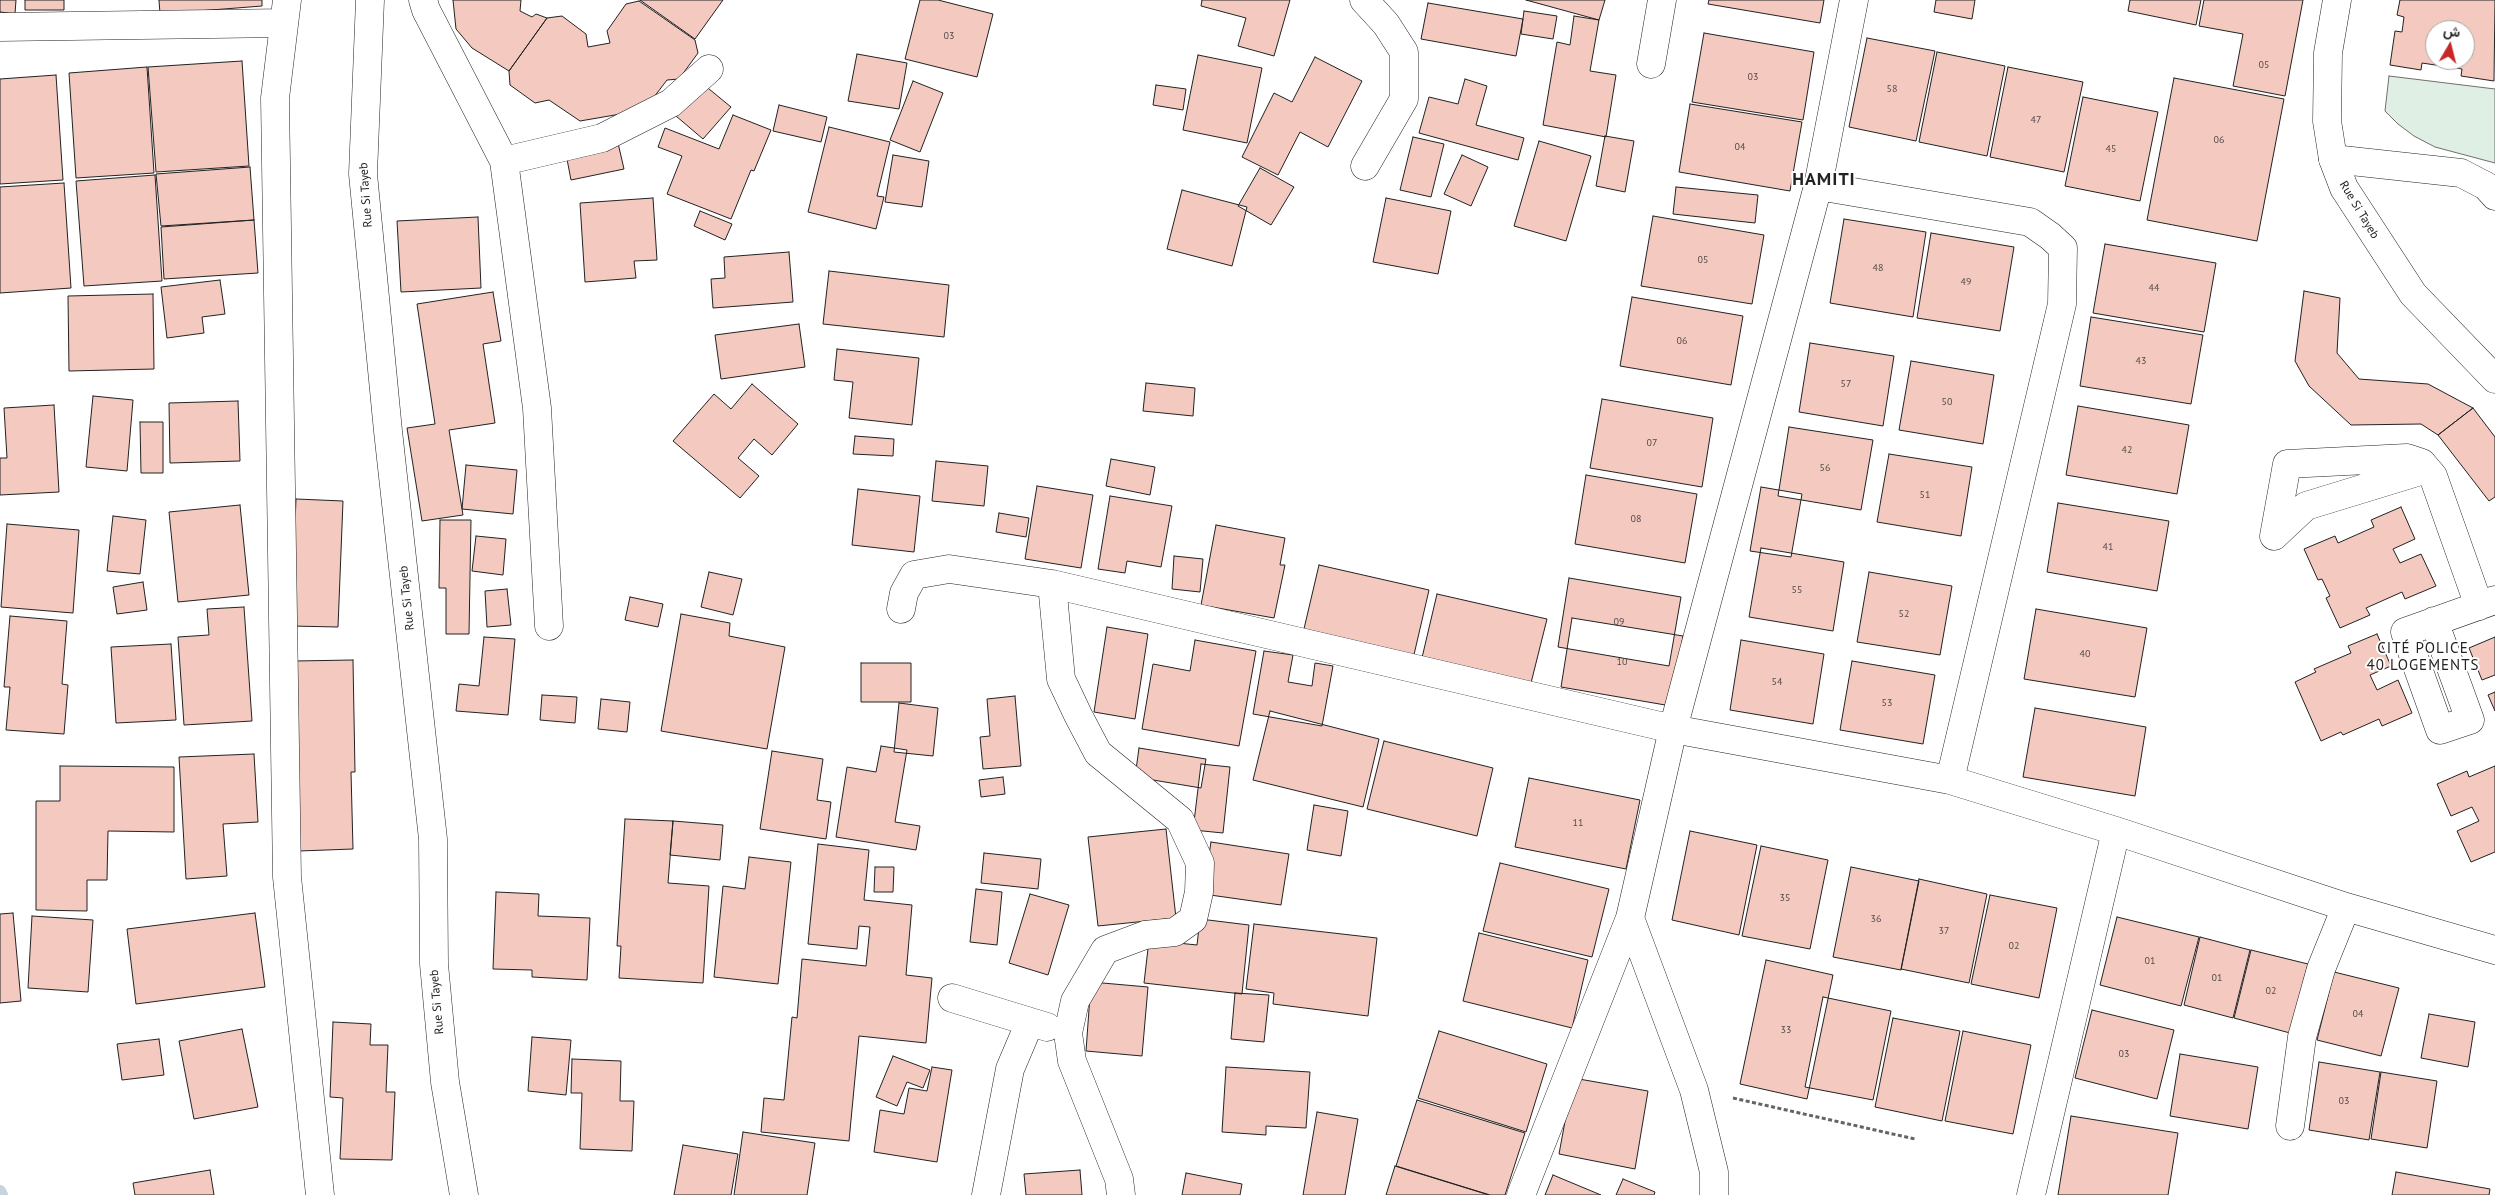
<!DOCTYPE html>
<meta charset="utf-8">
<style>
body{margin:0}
#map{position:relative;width:2495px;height:1195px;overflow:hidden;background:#fff;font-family:"PT Sans",Vazirmatn,sans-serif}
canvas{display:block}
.north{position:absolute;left:2425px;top:20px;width:50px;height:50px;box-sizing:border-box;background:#fff;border:1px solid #a7a7a7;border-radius:50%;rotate:8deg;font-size:14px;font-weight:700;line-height:20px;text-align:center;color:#222}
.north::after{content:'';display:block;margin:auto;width:18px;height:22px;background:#c62828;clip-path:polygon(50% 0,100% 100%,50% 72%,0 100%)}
</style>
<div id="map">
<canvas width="2495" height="1195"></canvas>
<div class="north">ش</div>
</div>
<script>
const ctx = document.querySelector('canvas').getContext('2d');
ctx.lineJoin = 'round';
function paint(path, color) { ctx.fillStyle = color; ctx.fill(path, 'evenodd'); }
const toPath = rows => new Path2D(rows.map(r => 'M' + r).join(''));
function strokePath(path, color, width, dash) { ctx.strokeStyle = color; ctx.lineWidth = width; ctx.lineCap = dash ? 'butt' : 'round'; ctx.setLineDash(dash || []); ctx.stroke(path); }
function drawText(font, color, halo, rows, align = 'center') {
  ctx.font = font + ' "PT Sans",sans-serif'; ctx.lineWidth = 4; ctx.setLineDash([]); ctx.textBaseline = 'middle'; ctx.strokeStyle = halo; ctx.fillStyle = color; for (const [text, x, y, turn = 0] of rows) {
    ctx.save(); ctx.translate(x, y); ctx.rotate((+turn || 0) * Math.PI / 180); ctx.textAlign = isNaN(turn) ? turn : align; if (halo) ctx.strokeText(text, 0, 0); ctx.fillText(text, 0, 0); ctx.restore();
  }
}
const green = toPath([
 [2389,76,2495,89,2495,163,2435,147,2414,136,2398,124,2385,111,2389,76]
]);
paint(green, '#e0efe3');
strokePath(green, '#6f6f6f', 1);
strokePath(toPath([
 [0,1191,2,1195]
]), '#c7d3dd', 12);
const building = toPath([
 [0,0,16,0,15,14,0,12,0,0],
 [25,0,64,0,64,10,25,10,25,0],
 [159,0,262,0,262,6,160,14,159,0],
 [453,0,521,0,520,11,532,17,536,14,547,18,509,71,472,48,456,29,453,0],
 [640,0,723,0,695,39,640,0],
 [920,0,938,0,993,14,977,77,905,59,920,0],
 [1202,0,1290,0,1274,56,1238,46,1246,18,1201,6,1202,0],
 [1526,0,1605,0,1599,20,1526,0],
 [1709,0,1824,0,1820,23,1708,4,1709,0],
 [1936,0,1975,0,1972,19,1934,12,1936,0],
 [2130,0,2201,0,2196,25,2128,11,2130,0],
 [2204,0,2303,0,2285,96,2233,86,2243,34,2199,26,2204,0],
 [2400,0,2495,0,2494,81,2461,76,2462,69,2422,63,2421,70,2390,65,2395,31,2402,32,2404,17,2397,15,2400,0],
 [2435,30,2465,30,2465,60,2435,60,2435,30],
 [639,1,695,40,698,53,679,79,667,80,644,110,580,121,549,100,535,103,510,85,509,71,547,18,562,16,586,34,588,47,610,43,607,31,626,4,639,1],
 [1428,3,1523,19,1516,56,1421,39,1428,3],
 [1524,11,1557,16,1553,39,1521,34,1524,11],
 [1574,16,1599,20,1590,71,1616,75,1606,137,1543,125,1557,42,1570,45,1574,16],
 [1704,33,1814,52,1803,120,1692,102,1704,33],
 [1867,38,1935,51,1916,141,1849,127,1867,38],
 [1937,52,2005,66,1987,156,1919,142,1937,52],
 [857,54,907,63,899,109,848,101,857,54],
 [1198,55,1262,68,1247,143,1183,130,1198,55],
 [1315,57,1362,81,1328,147,1300,132,1278,175,1242,157,1274,93,1292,102,1315,57],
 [242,61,249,166,156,172,148,67,242,61],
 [147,67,154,173,76,178,69,73,147,67],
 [2008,67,2083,82,2064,172,1990,157,2008,67],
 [56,75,63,180,0,184,0,79,56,75],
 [2174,78,2284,99,2257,241,2147,220,2174,78],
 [1465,79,1487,86,1476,125,1524,138,1518,160,1419,133,1429,97,1458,104,1465,79],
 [913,81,943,93,920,152,890,140,913,81],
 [703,84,731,107,703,139,676,116,703,84],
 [1156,85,1186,89,1183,110,1153,105,1156,85],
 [2083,97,2158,112,2140,201,2065,186,2083,97],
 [1690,104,1802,122,1790,191,1679,172,1690,104],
 [779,105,827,117,821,142,773,131,779,105],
 [733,115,771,130,754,171,751,170,731,219,667,194,682,156,658,147,665,128,719,149,733,115],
 [829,127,890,142,877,196,884,197,876,229,808,212,829,127],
 [1605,136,1634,141,1625,192,1596,186,1605,136],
 [1413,137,1444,144,1431,197,1400,190,1413,137],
 [1539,141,1591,156,1566,241,1514,226,1539,141],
 [618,143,624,169,571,180,566,154,618,143],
 [893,155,929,161,922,207,885,202,893,155],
 [1462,155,1488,167,1471,206,1444,194,1462,155],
 [250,167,254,220,161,226,156,174,250,167],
 [1260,168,1294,187,1271,225,1238,206,1260,168],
 [155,175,162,281,84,286,76,181,155,175],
 [64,183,71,288,0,293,0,187,64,183],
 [1676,187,1758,195,1755,223,1673,214,1676,187],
 [1182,190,1247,207,1232,266,1167,249,1182,190],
 [653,198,657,260,634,261,636,278,585,282,580,203,653,198],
 [1386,198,1451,211,1438,274,1373,262,1386,198],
 [700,211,732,224,725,240,694,226,700,211],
 [1653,216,1764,235,1752,304,1641,286,1653,216],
 [478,217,481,288,401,292,397,221,478,217],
 [1844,219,1926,232,1913,317,1830,303,1844,219],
 [254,220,258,273,164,279,161,227,254,220],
 [1931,233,2014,247,2000,331,1917,318,1931,233],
 [2105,244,2216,263,2204,332,2093,313,2105,244],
 [789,252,793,302,713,308,711,279,725,278,724,257,789,252],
 [829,271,949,285,944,337,823,324,829,271],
 [220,280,225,314,202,317,204,333,167,338,161,287,220,280],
 [2304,291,2340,298,2337,353,2359,379,2428,384,2473,408,2438,435,2421,424,2351,425,2309,386,2295,361,2304,291],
 [493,292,501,341,483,344,495,423,449,430,463,515,422,521,407,428,435,424,417,304,493,292],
 [153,294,154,369,69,371,68,296,153,294],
 [1632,297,1743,316,1731,385,1620,366,1632,297],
 [2091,317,2203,335,2191,404,2080,386,2091,317],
 [799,324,805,367,721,379,715,335,799,324],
 [1810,343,1894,356,1883,426,1799,412,1810,343],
 [837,349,919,358,912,425,849,418,853,382,834,380,837,349],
 [1911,361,1994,375,1983,444,1899,430,1911,361],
 [1146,383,1195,388,1193,416,1143,411,1146,383],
 [752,384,798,424,772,455,754,439,738,458,759,476,740,498,673,441,714,394,731,409,752,384],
 [93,396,133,400,127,471,86,467,93,396],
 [1602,399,1713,418,1702,487,1590,468,1602,399],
 [238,401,240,461,170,463,169,403,238,401],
 [54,405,59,492,0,495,0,458,7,458,4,408,54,405],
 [2078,406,2189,425,2177,494,2066,475,2078,406],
 [2473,408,2495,437,2495,497,2489,501,2438,435,2473,408],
 [140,422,163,422,163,473,141,473,140,422],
 [1789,427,1873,440,1861,510,1778,496,1789,427],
 [855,436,894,439,893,456,853,454,855,436],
 [1889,454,1972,467,1961,536,1877,522,1889,454],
 [1111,459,1155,467,1150,495,1106,486,1111,459],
 [936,461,988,466,984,506,932,501,936,461],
 [466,465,517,470,513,514,462,509,466,465],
 [1586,475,1697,494,1685,563,1575,544,1586,475],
 [1037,486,1093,495,1081,568,1025,559,1037,486],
 [1761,487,1802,494,1791,557,1750,551,1761,487],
 [858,489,920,496,914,552,852,545,858,489],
 [1110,496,1172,506,1161,567,1127,561,1125,573,1098,569,1110,496],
 [296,499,343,501,338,627,291,626,296,499],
 [2058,503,2169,521,2157,591,2047,572,2058,503],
 [240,505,249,595,178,602,169,512,240,505],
 [2401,507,2415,539,2393,549,2400,563,2421,554,2436,586,2405,599,2402,592,2366,608,2370,615,2340,628,2326,598,2330,596,2322,579,2318,580,2304,549,2335,536,2338,543,2374,527,2371,520,2401,507],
 [999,513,1029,518,1026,537,996,532,999,513],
 [113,516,146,520,140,574,107,571,113,516],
 [440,520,471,520,469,634,446,634,446,588,439,588,440,520],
 [7,524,79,530,73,613,1,607,7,524],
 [1216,525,1285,538,1280,565,1285,565,1274,618,1201,605,1216,525],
 [476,536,506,539,503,575,472,571,476,536],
 [1761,548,1844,562,1833,631,1749,617,1761,548],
 [1174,556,1203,559,1200,592,1172,589,1174,556],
 [1319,565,1429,590,1413,659,1303,633,1319,565],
 [709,572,742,579,733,615,701,607,709,572],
 [1869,572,1952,586,1940,655,1857,642,1869,572],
 [1569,578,1681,597,1669,666,1558,647,1569,578],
 [143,582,147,610,117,614,113,587,143,582],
 [507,589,511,625,487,627,485,591,507,589],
 [1437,594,1547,619,1530,687,1421,662,1437,594],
 [630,597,663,604,658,627,625,620,630,597],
 [244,607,252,721,184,725,178,637,209,635,207,609,244,607],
 [2036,609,2147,628,2135,697,2024,679,2036,609],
 [681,614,730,623,729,636,785,647,767,749,661,731,681,614],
 [10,616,67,621,62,684,68,685,64,734,6,730,10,687,4,687,10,616],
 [1572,618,1683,636,1671,706,1561,687,1572,618],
 [1107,627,1148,634,1135,719,1094,712,1107,627],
 [2377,634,2391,666,2370,675,2377,690,2398,680,2412,713,2382,726,2379,719,2343,735,2341,732,2321,741,2295,682,2316,672,2314,669,2351,653,2348,646,2377,634],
 [484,637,515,639,508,715,456,711,459,684,479,686,484,637],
 [2495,637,2495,675,2482,680,2469,648,2495,637],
 [1195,640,1256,651,1239,746,1142,729,1153,664,1190,671,1195,640],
 [1741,640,1824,654,1813,724,1730,710,1741,640],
 [171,644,176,720,116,723,111,647,171,644],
 [1264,651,1293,655,1288,682,1312,686,1315,663,1333,666,1322,726,1253,714,1264,651],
 [353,660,355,772,351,772,353,849,299,851,295,661,353,660],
 [1852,661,1935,675,1923,744,1840,730,1852,661],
 [861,663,911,663,911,702,861,702,861,663],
 [2495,692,2495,711,2488,695,2495,692],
 [542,695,577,697,575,723,540,720,542,695],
 [1015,696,1021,766,983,769,980,737,990,736,987,699,1015,696],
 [601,699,630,702,627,732,598,729,601,699],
 [899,703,938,708,933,756,894,752,899,703],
 [2035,708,2146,727,2135,796,2023,777,2035,708],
 [1270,711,1379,739,1363,807,1253,780,1270,711],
 [1384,741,1493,768,1477,836,1367,809,1384,741],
 [881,746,907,750,895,822,920,826,916,850,836,837,847,767,876,772,881,746],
 [1139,748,1206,759,1201,788,1135,777,1139,748],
 [772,751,823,759,817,800,831,802,826,839,760,829,772,751],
 [254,754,258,822,223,824,227,876,186,879,179,757,254,754],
 [1201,764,1230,767,1223,833,1193,830,1201,764],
 [60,766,174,767,174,832,108,831,107,880,87,880,87,911,36,910,36,801,60,801,60,766],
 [2495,766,2495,852,2471,862,2457,831,2479,821,2472,807,2451,816,2437,784,2467,771,2469,777,2495,766],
 [1003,777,1005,794,981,797,979,780,1003,777],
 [1529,778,1640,800,1626,869,1515,847,1529,778],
 [1314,805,1348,811,1341,856,1307,850,1314,805],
 [625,819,673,821,668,883,709,886,703,983,619,978,621,946,617,946,625,819],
 [673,821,723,825,720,860,670,855,673,821],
 [1166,829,1176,918,1098,926,1088,837,1166,829],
 [1690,831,1757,845,1739,935,1672,920,1690,831],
 [1211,842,1289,854,1281,905,1203,894,1211,842],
 [818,844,869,850,864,900,912,905,906,975,932,978,926,1043,859,1036,849,1141,761,1132,764,1098,784,1100,792,1017,797,1018,802,959,866,966,870,927,859,926,857,949,808,944,818,844],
 [1761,846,1828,860,1810,949,1742,936,1761,846],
 [984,853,1041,859,1038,889,981,883,984,853],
 [749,857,791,862,778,984,714,977,723,886,745,889,749,857],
 [1500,863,1609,889,1592,957,1483,931,1500,863],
 [875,867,894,867,893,892,874,892,875,867],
 [1851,867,1919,881,1901,970,1833,957,1851,867],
 [1919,879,1987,894,1969,983,1901,969,1919,879],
 [976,889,1002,892,997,945,970,942,976,889],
 [496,892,539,894,538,916,590,918,587,980,532,977,532,970,493,969,496,892],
 [1030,894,1069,905,1048,975,1009,963,1030,894],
 [1990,895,2057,908,2039,998,1971,984,1990,895],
 [13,913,21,1001,0,1003,0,914,13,913],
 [255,913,265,987,136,1004,127,929,255,913],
 [32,916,93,920,88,992,28,988,32,916],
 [2117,917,2199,937,2181,1006,2100,985,2117,917],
 [1200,919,1249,925,1242,994,1144,983,1149,940,1197,945,1200,919],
 [1254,924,1377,938,1368,1016,1273,1004,1274,993,1246,989,1254,924],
 [1479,933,1588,960,1572,1028,1463,1001,1479,933],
 [2200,937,2250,950,2233,1018,2184,1005,2200,937],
 [2251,950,2308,964,2290,1033,2234,1018,2251,950],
 [1766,960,1833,975,1807,1099,1740,1084,1766,960],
 [2334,972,2399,988,2381,1056,2317,1040,2334,972],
 [1091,982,1148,987,1142,1056,1086,1051,1091,982],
 [1235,993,1269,995,1264,1042,1231,1039,1235,993],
 [1823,997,1891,1011,1873,1100,1805,1087,1823,997],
 [2092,1010,2174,1030,2157,1099,2075,1078,2092,1010],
 [2429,1014,2475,1022,2468,1067,2421,1058,2429,1014],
 [1893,1018,1960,1031,1942,1121,1875,1107,1893,1018],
 [333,1022,371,1024,370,1045,388,1045,386,1092,395,1092,392,1160,340,1159,343,1098,330,1097,333,1022],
 [242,1029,258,1107,194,1119,179,1041,242,1029],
 [1439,1031,1547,1064,1526,1132,1418,1098,1439,1031],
 [1963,1031,2031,1045,2013,1134,1945,1121,1963,1031],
 [532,1037,571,1040,566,1095,528,1091,532,1037],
 [159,1039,164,1075,122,1080,117,1044,159,1039],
 [2180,1054,2258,1067,2248,1129,2170,1116,2180,1054],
 [893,1056,930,1070,923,1088,907,1082,897,1106,876,1097,893,1056],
 [572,1059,621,1061,620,1101,634,1101,632,1151,580,1149,582,1093,571,1093,572,1059],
 [2319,1062,2380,1072,2369,1140,2309,1130,2319,1062],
 [932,1067,952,1070,937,1162,874,1152,880,1110,904,1114,909,1088,927,1091,932,1067],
 [1226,1067,1310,1072,1306,1128,1266,1126,1266,1135,1222,1132,1226,1067],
 [2381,1072,2437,1081,2427,1148,2371,1139,2381,1072],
 [1573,1078,1648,1091,1635,1169,1559,1154,1573,1078],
 [1417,1100,1525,1133,1505,1195,1490,1195,1396,1166,1417,1100],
 [1317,1112,1358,1119,1345,1195,1303,1195,1317,1112],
 [2071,1116,2178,1133,2168,1195,2058,1195,2071,1116],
 [743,1132,815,1143,807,1195,734,1195,743,1132],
 [683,1145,738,1154,731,1195,674,1195,683,1145],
 [1395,1166,1489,1195,1386,1195,1395,1166],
 [210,1170,214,1195,135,1195,133,1183,210,1170],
 [1080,1170,1082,1195,1026,1195,1024,1174,1080,1170],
 [2396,1172,2490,1189,2489,1195,2392,1195,2396,1172],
 [1186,1173,1242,1184,1240,1195,1182,1195,1186,1173],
 [1553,1175,1601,1195,1545,1195,1553,1175],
 [1623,1179,1655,1192,1654,1195,1616,1195,1623,1179]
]);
paint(building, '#f3c9c0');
strokePath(building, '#222', 1);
const minor = toPath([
 [287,0,275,98,287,877,320,1195],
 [423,0,426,10,504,161,537,408,549,626],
 [1364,0,1386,24,1404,52,1404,99,1365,166],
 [0,27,284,23],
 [1651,64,1662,0],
 [2333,159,2461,173,2486,186,2495,196],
 [504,161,602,138,671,103,709,69],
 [1818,186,2030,222,2050,236,2063,248,2062,304,1950,780],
 [2427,469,2306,506,2274,536,2287,464,2407,458,2422,463,2433,476,2479,606],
 [1052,584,1061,679,1078,715,1098,753,1180,820,1200,863,1199,892,1193,919,1175,932,1145,935,1105,950,1075,1001,1068,1033,1072,1061,1119,1179,1121,1195],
 [901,609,904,593,914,575,949,569,1052,584,1673,729,1950,780,2116,831,2346,907,2495,950],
 [2434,621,2470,720,2440,730,2405,632,2495,600],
 [952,998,1047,1027],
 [2290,1126,2302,1037,2321,969,2346,907],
 [986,1195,1010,1069,1030,1022],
 [1521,1195,1630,918],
 [1714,1195,1714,1172,1694,1090,1630,918,1673,729,1818,186,1854,0],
 [2031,1195,2116,831]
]);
const secondary = toPath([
 [370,0,363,174,388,431,433,839,434,964,445,1082,464,1195],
 [2337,0,2328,53,2327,121,2333,159,2344,188,2413,294,2495,379]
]);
strokePath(minor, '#222', 29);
strokePath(secondary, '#222', 29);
strokePath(toPath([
 [1733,1098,1915,1139]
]), '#646464', 3, [4, 2.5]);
strokePath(minor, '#fff', 28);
strokePath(secondary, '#fff', 28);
drawText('10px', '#564c4a', null, [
 ["03",949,36],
 ["05",2264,65],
 ["03",1753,77],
 ["58",1892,89],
 ["47",2036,120],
 ["06",2219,140],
 ["04",1740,147],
 ["45",2111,149],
 ["05",1703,260],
 ["48",1878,268],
 ["49",1966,282],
 ["44",2154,288],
 ["06",1682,341],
 ["43",2141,361],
 ["57",1846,384],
 ["50",1947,402],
 ["07",1652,443],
 ["42",2127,450],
 ["56",1825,468],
 ["51",1925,495],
 ["08",1636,519],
 ["41",2108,547],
 ["55",1797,590],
 ["52",1904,614],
 ["09",1619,622],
 ["40",2085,654],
 ["10",1622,662],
 ["54",1777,682],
 ["53",1887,703],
 ["11",1578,823],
 ["35",1785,898],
 ["36",1876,919],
 ["37",1944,931],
 ["02",2014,946],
 ["01",2150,961],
 ["01",2217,978],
 ["02",2271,991],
 ["04",2358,1014],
 ["33",1786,1030],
 ["03",2124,1054],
 ["03",2344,1101]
]);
drawText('12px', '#222', '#fff', [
 ["Rue Si Tayeb",366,195,-94],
 ["Rue Si Tayeb",2359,210,59],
 ["Rue Si Tayeb",407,598,-96],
 ["Rue Si Tayeb",437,1002,-95]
]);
ctx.letterSpacing = '1px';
drawText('15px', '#222', '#fff', [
 ["CITÉ POLICE",2423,649],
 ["40 LOGEMENTS",2423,666]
]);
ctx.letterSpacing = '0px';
ctx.letterSpacing = '1px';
drawText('bold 18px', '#222', '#fff', [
 ["HAMITI",1824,180]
]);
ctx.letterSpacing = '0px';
</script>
